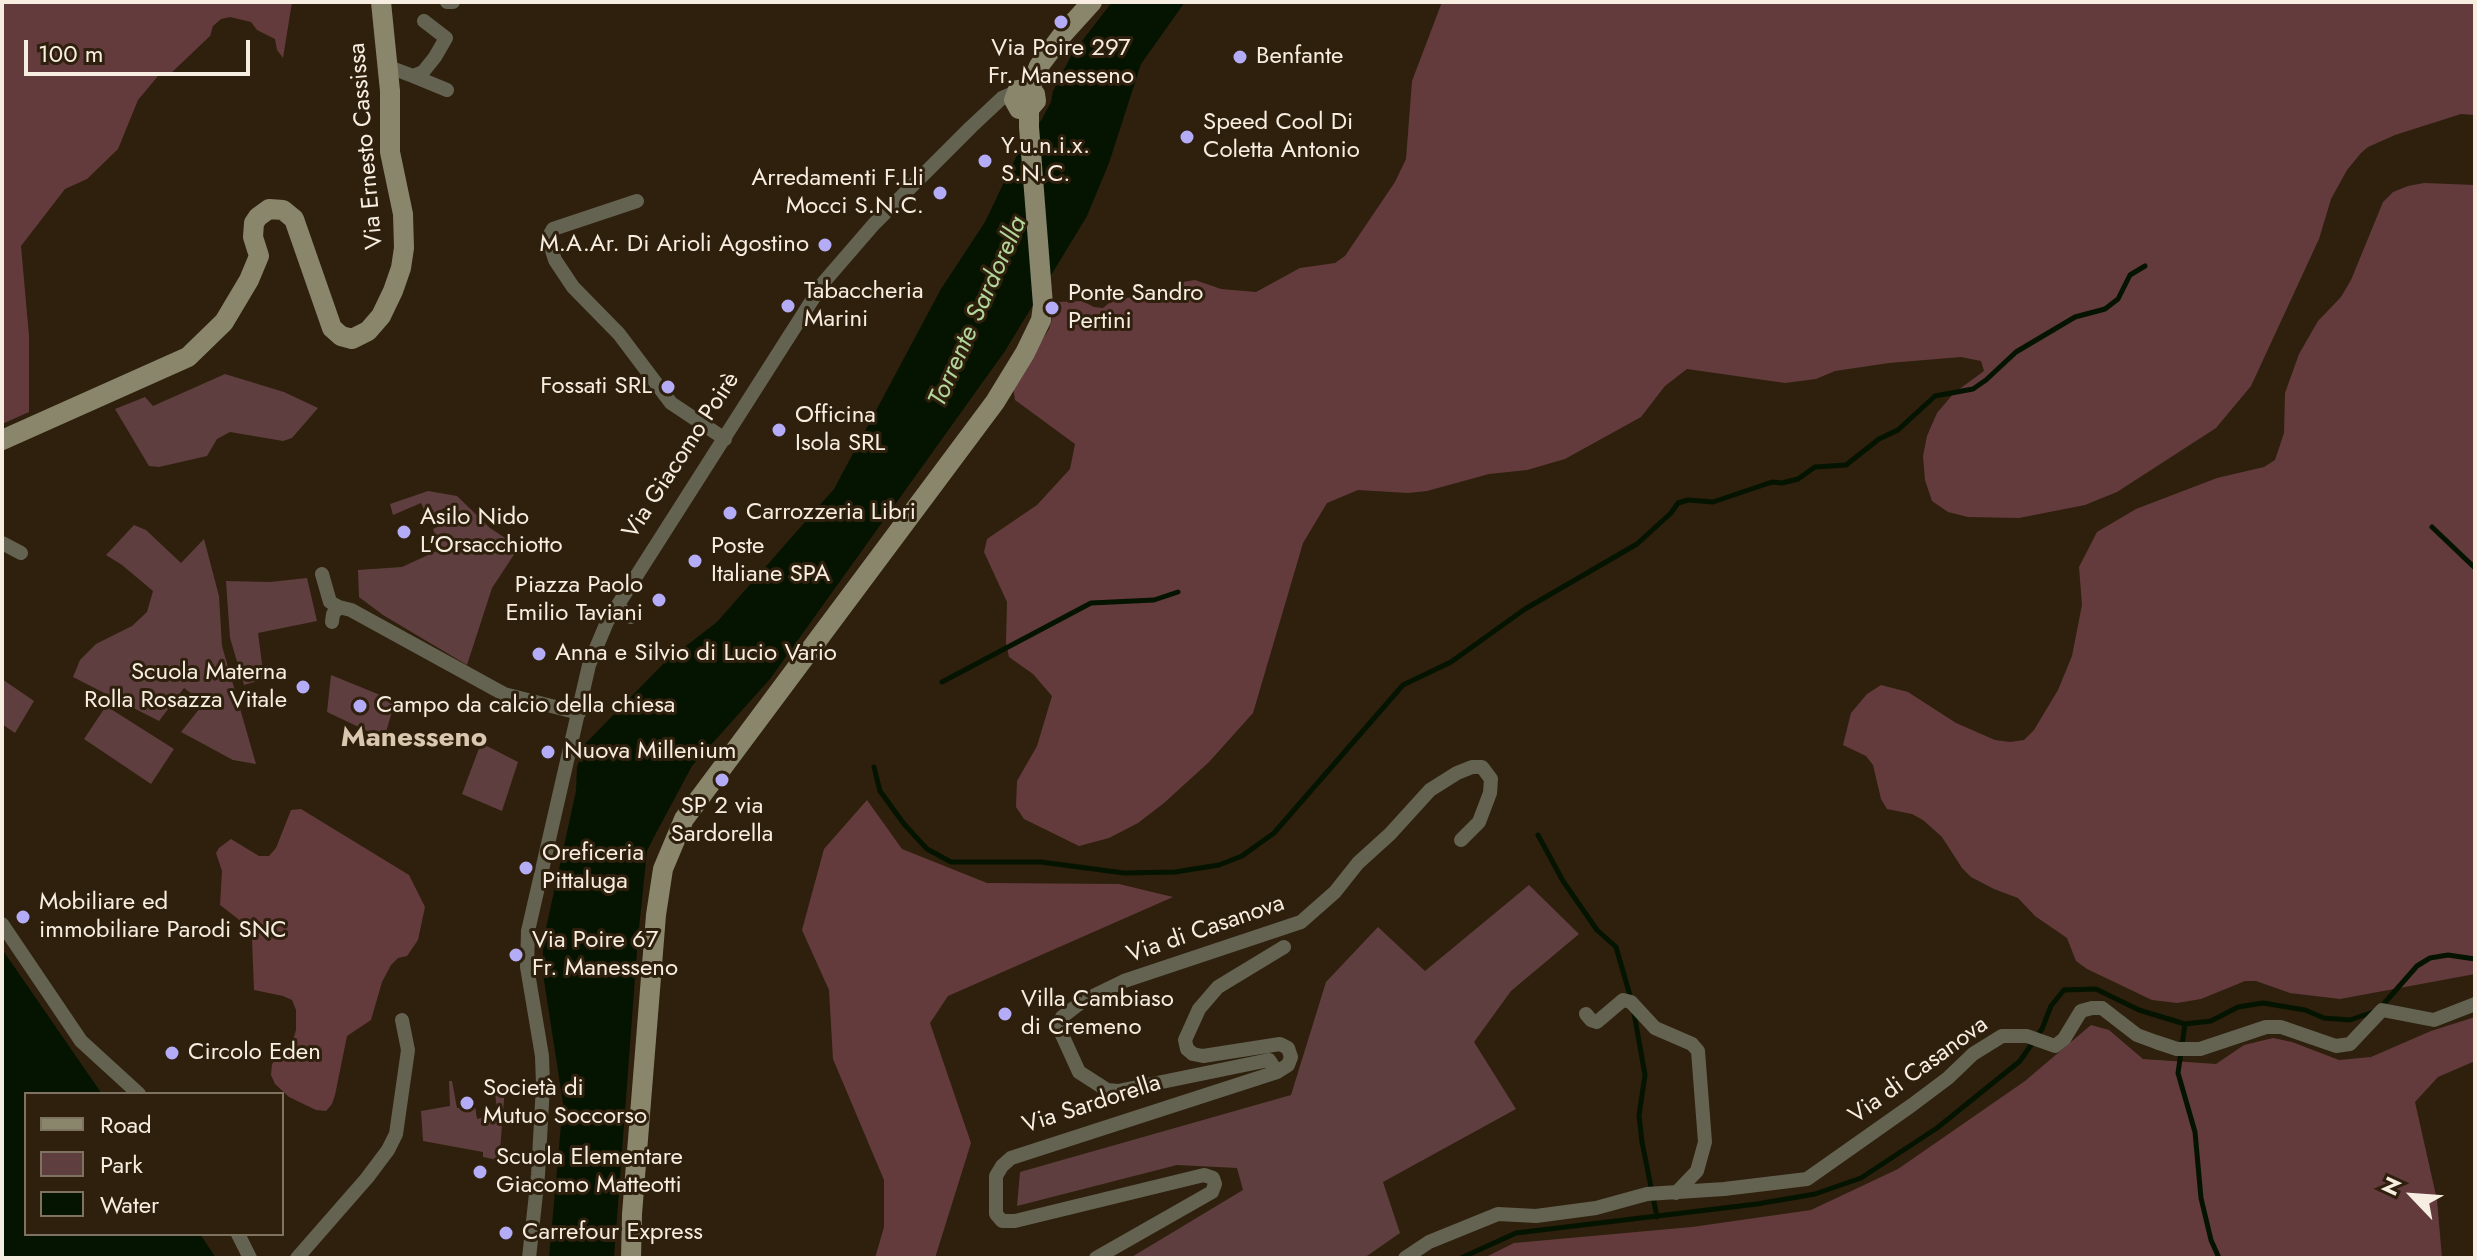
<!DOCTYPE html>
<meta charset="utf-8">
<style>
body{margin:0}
#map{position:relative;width:2477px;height:1260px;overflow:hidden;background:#2e200c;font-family:Jost,sans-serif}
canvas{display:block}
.frame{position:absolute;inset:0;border:4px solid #f7eee1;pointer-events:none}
.legend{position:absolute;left:24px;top:1092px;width:260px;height:144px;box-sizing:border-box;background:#2e200c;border:2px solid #7e7261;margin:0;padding:10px 14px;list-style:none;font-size:24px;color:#f7eee1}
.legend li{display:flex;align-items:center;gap:16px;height:40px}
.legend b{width:40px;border:2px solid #7e7261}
.north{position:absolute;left:2373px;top:1156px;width:80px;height:80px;-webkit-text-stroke:6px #2e200c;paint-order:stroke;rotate:295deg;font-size:22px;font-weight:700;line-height:32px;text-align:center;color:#f7eee1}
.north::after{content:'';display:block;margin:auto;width:28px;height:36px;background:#f7eee1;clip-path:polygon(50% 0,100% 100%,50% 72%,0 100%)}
.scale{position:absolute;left:24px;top:40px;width:226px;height:36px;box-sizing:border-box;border:4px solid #f7eee1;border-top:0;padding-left:10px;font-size:24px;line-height:28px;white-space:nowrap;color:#f7eee1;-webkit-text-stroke:6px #2e200c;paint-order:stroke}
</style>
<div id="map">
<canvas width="2477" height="1260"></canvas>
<div class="frame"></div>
<ul class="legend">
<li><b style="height:10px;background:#89866b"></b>Road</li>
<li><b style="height:22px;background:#5f3e3f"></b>Park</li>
<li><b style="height:22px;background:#051400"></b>Water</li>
</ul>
<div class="north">N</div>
<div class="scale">100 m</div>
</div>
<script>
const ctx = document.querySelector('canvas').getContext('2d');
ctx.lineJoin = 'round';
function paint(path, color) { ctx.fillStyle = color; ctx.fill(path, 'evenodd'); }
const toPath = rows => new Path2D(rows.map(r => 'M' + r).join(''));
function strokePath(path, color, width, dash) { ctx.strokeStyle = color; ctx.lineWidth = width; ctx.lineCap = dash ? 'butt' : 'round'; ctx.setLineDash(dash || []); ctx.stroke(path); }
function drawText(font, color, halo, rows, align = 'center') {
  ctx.font = font + ' Jost,sans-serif'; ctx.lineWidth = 6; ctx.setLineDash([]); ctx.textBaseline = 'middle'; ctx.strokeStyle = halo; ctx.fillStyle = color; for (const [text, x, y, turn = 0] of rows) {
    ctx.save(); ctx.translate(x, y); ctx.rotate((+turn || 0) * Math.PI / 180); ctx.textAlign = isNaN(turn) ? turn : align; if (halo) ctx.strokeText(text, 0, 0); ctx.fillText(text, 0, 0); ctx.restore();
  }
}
paint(toPath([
 [225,374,284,392,318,408,292,438,283,441,230,432,217,439,207,456,159,467,149,466,115,409,145,397,153,406],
 [428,491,457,496,490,528,519,547,492,588,467,665,383,615,359,597,358,570,402,567,441,549,433,529,453,520,447,507,427,516,421,503,393,515,390,504],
 [134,525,146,530,181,563,204,539,219,596,222,646,256,764,233,760,181,732,204,703,184,688,159,721,73,677,80,660,96,644,132,626,147,612,153,591,122,565,106,555],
 [307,578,317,621,258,633,264,679,244,685,230,638,226,581,270,582],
 [331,675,395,701,384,739,327,712],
 [2,679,34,701,15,733,2,724],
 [106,706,174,749,151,784,84,739],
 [481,743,518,762,502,811,462,794],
 [1529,885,1579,934,1511,991,1474,1042,1516,1109,1383,1182,1400,1233,1364,1258,1130,1258,1243,1190,1237,1168,1177,1165,1017,1206,1020,1172,1291,1095,1326,982,1378,927,1425,971],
 [449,1081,452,1081,457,1108,475,1106,477,1119,498,1114,494,1088,505,1087,499,1163,493,1159,483,1157,483,1152,423,1141,421,1111,450,1106]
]), '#5f3e3f');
paint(toPath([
 [2,2,292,2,283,58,277,50,275,39,257,30,251,22,230,17,221,19,213,26,210,36,168,76,158,76,138,100,118,149,87,179,65,189,21,246,29,336,29,412,2,424],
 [1442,2,2475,2,2475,115,2461,114,2395,135,2368,147,2361,153,2347,170,2331,199,2319,239,2251,386,2216,428,2117,492,2085,505,2019,518,1968,517,1948,512,1932,501,1925,480,1923,456,1927,436,1937,413,1954,393,1984,371,1981,361,1961,357,1889,363,1835,371,1816,379,1785,383,1687,369,1665,386,1641,417,1565,459,1527,470,1489,474,1427,491,1408,493,1358,490,1327,503,1303,543,1253,713,1209,762,1164,803,1138,823,1109,838,1079,846,1024,819,1016,807,1017,781,1037,746,1052,696,1033,674,1009,657,1006,643,1007,602,984,552,987,539,1037,505,1070,469,1075,444,1015,400,1013,387,1049,329,1057,302,1082,301,1094,307,1103,308,1113,300,1161,293,1183,282,1195,280,1221,289,1256,292,1300,268,1335,263,1345,256,1395,182,1406,159,1412,81],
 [2424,183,2475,185,2475,974,2340,999,2290,993,2256,981,2245,981,2201,999,2177,1003,2152,1000,2087,969,2076,961,2067,938,2035,916,2018,898,1994,889,1971,877,1962,868,1942,837,1923,820,1912,814,1887,809,1881,799,1873,765,1866,756,1843,745,1851,713,1867,694,1881,685,1908,692,1956,723,1995,740,2010,742,2024,740,2034,730,2058,690,2072,656,2082,605,2079,567,2097,532,2136,509,2217,478,2264,467,2275,460,2284,433,2285,393,2299,354,2318,321,2341,297,2351,280,2383,202,2393,192,2408,186],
 [867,800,902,849,987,883,1119,884,1173,897,948,996,930,1023,971,1143,935,1258,875,1258,884,1227,884,1180,833,1059,829,990,802,930,824,849],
 [301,809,409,875,425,907,418,940,407,956,398,958,391,965,382,982,371,1020,347,1036,335,1095,332,1104,326,1111,316,1110,289,1097,275,1084,271,1075,272,1064,293,1040,296,1030,296,1010,292,1000,283,996,254,990,252,939,242,922,220,905,222,871,216,853,219,848,231,839,259,856,269,856,276,848,291,810],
 [2475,1017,2475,1061,2438,1077,2415,1102,2437,1200,2442,1258,1484,1258,1514,1243,1692,1227,1811,1210,1898,1169,2025,1081,2091,1025,2109,1030,2143,1059,2216,1064,2244,1045,2273,1038,2292,1042,2339,1060,2371,1057,2431,1031]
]), '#643b3d');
paint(toPath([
 [1112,2,1185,2,1141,64,1109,163,1087,216,1005,351,770,679,692,766,654,837,647,851,638,938,614,1258,549,1258,563,1103,543,974,543,942,576,791,577,767,586,743,664,663,717,622,834,489,941,289,985,222,1017,155,1042,119,1051,102,1053,91,1072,54],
 [2,949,102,1094,26,1094,26,1234,200,1234,216,1258,2,1258]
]), '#051400');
strokePath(toPath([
 [2432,527,2475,568],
 [942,682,1091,603,1154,600,1178,592],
 [874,767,880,791,904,824,927,849,951,862,1041,862,1124,873,1175,872,1219,865,1242,856,1274,833,1403,685,1451,662,1525,609,1637,544,1671,513,1678,503,1688,500,1713,502,1772,482,1782,483,1798,479,1815,467,1846,465,1879,439,1898,430,1935,396,1973,389,1986,380,2016,352,2075,317,2105,309,2118,299,2130,275,2145,266],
 [1538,835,1563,881,1597,930,1616,947,1631,999],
 [2381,1007,2417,966,2430,958,2448,955,2475,959],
 [1634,1013,1645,1075,1639,1115,1642,1142,1657,1217],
 [2185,1024,2178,1073,2195,1132,2201,1198,2211,1240,2219,1258],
 [1461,1258,1516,1233,1757,1204,1815,1194,1861,1178,1937,1128,2020,1061,2042,1029,2051,1006,2064,990,2096,989,2139,1010,2185,1024,2211,1021,2238,1007,2263,1003,2305,1010,2324,1018,2350,1020,2373,1012]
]), '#051400', 5);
strokePath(toPath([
 [447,2,453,2],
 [389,67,413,76,423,72,435,57,446,38,424,21],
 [413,76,447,90],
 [637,201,553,229,548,238,555,260,573,287,619,334,671,403,725,439],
 [2,543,21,553],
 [322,574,330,602,339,607],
 [617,606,631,617],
 [332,622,333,614,339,607,351,610,504,694,579,713],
 [2,924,81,1041,139,1094],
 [1089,998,1124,981,1301,922,1335,892,1358,863,1390,834,1430,790,1457,773,1472,767,1482,767,1491,779,1490,793,1479,822,1461,840],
 [1079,1004,1062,1017,1058,1026,1079,1072,1107,1090,1118,1091,1269,1060,1277,1072,1011,1158,1002,1166,996,1176,996,1214,1002,1221,1015,1221,1204,1175,1213,1178,1215,1184,1212,1192,1096,1258],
 [1586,1014,1591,1020,1597,1022,1623,1000,1631,1002,1655,1028,1692,1044,1698,1051,1705,1142,1697,1171,1676,1193],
 [1277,1072,1288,1065,1291,1057,1288,1048,1280,1044,1203,1056,1193,1054,1187,1049,1185,1040,1199,1009,1218,987,1284,947],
 [238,1234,250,1258],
 [297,1258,367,1178,388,1150,396,1134,408,1050,402,1020],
 [529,1258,538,1175,543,1085,542,1056,527,967,528,931,589,665,607,622,823,283,874,224,971,127,1002,98,1016,92],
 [1405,1258,1429,1242,1498,1214,1536,1216,1596,1208,1647,1194,1724,1189,1807,1179,1912,1105,1948,1078,1973,1054,2002,1036,2027,1036,2055,1046,2064,1039,2081,1011,2092,1008,2102,1008,2137,1035,2156,1042,2177,1049,2200,1049,2266,1027,2281,1027,2336,1046,2350,1044,2382,1010,2434,1020,2475,1004]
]), '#646251', 14);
strokePath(toPath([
 [1029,109,1036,101,1035,94,1030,89,1039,66,1063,34,1092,2],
 [1029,109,1019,109,1014,100,1018,90,1030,89],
 [2,440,188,357,224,322,249,280,259,256,253,237,254,223,258,217,269,209,283,210,294,219,332,328,341,336,352,339,368,331,381,316,393,291,401,268,404,248,403,214,390,152,390,91,381,2],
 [631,1258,632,1214,656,915,663,869,684,819,995,402,1025,353,1041,320,1043,305,1029,127,1029,109]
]), '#89866b', 20);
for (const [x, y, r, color] of [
 [1061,22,8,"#b5acf8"],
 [1240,57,8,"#b5acf8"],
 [1187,137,8,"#b5acf8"],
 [985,161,8,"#b5acf8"],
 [940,193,8,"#b5acf8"],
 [825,245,8,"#b5acf8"],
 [788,306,8,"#b5acf8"],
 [1052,308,8,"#b5acf8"],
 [668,387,8,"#b5acf8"],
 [779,430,8,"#b5acf8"],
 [730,513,8,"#b5acf8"],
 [404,532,8,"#b5acf8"],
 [695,561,8,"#b5acf8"],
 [659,600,8,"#b5acf8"],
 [539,654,8,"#b5acf8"],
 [303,687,8,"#b5acf8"],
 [360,706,8,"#b5acf8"],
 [548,752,8,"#b5acf8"],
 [722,780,8,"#b5acf8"],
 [526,868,8,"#b5acf8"],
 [23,917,8,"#b5acf8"],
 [516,955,8,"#b5acf8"],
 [1005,1014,8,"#b5acf8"],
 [172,1053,8,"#b5acf8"],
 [467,1103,8,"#b5acf8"],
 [480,1172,8,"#b5acf8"],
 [506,1233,8,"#b5acf8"]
]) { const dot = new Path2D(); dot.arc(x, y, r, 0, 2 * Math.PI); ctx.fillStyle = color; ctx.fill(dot); strokePath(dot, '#2e200c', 3); }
drawText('24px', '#f7eee1', '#2e200c', [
 ["Via Poire 297",1061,49,"center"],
 ["Fr. Manesseno",1061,77,"center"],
 ["Benfante",1256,57],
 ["Speed Cool Di",1203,123],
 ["Coletta Antonio",1203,151],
 ["Y.u.n.i.x.",1001,147],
 ["S.N.C.",1001,175],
 ["Arredamenti F.Lli",924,179,"right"],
 ["Mocci S.N.C.",924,207,"right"],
 ["M.A.Ar. Di Arioli Agostino",809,245,"right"],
 ["Tabaccheria",804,292],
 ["Marini",804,320],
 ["Ponte Sandro",1068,294],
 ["Pertini",1068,322],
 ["Fossati SRL",652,387,"right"],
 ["Officina",795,416],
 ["Isola SRL",795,444],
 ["Carrozzeria Libri",746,513],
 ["Asilo Nido",420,518],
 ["L'Orsacchiotto",420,546],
 ["Poste",711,547],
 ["Italiane SPA",711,575],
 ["Piazza Paolo",643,586,"right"],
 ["Emilio Taviani",643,614,"right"],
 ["Anna e Silvio di Lucio Vario",555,654],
 ["Scuola Materna",287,673,"right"],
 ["Rolla Rosazza Vitale",287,701,"right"],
 ["Campo da calcio della chiesa",376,706],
 ["Nuova Millenium",564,752],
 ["SP 2 via",722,807,"center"],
 ["Sardorella",722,835,"center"],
 ["Oreficeria",542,854],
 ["Pittaluga",542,882],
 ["Mobiliare ed",39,903],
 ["immobiliare Parodi SNC",39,931],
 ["Via Poire 67",532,941],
 ["Fr. Manesseno",532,969],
 ["Villa Cambiaso",1021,1000],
 ["di Cremeno",1021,1028],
 ["Circolo Eden",188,1053],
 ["Società di",483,1089],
 ["Mutuo Soccorso",483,1117],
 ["Scuola Elementare",496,1158],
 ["Giacomo Matteotti",496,1186],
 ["Carrefour Express",522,1233]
], 'left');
drawText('24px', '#f7eee1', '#2e200c', [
 ["Via Ernesto Cassissa",367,146,-95],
 ["Via Giacomo Poirè",682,456,-57],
 ["Via di Casanova",1206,930,-19],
 ["Via di Casanova",1919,1071,-36],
 ["Via Sardorella",1092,1105,-18]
]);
drawText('italic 26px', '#b1d59a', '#2e200c', [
 ["Torrente Sardorella",979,312,-66]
]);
drawText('bold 28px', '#d9c7af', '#2e200c', [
 ["Manesseno",414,739]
]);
</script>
